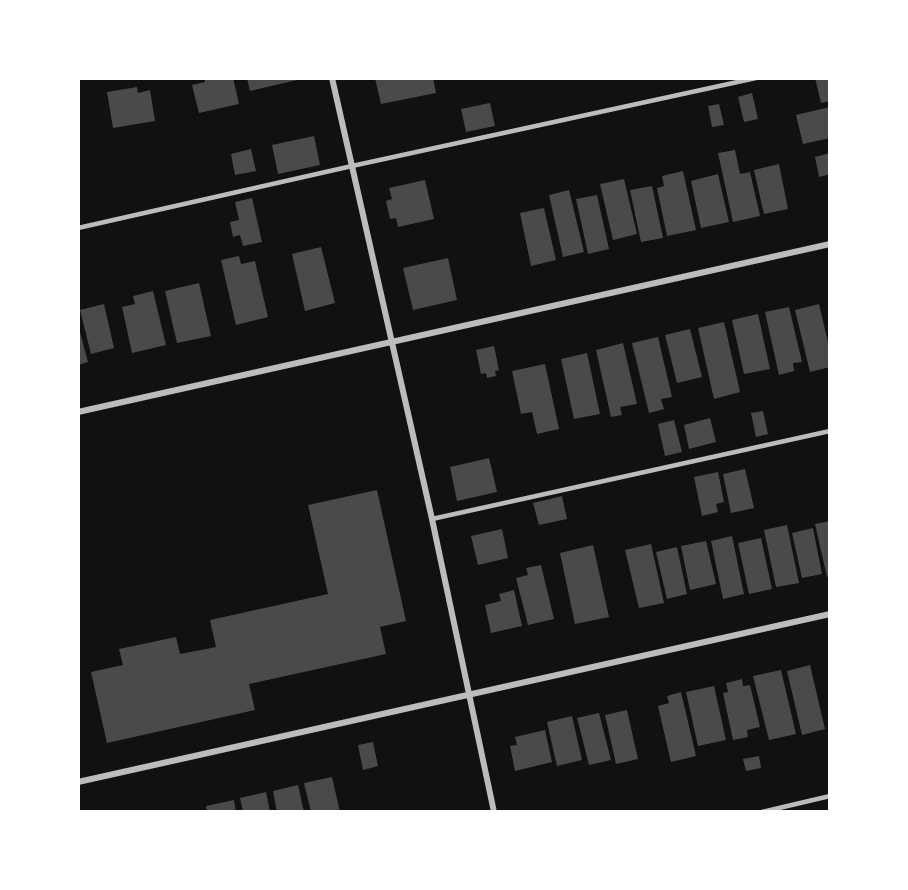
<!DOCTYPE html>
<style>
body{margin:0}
#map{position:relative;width:908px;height:890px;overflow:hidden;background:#111;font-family:"Space Grotesk",sans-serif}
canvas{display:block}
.frame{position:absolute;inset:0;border:80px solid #fff;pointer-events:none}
</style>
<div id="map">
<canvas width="908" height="890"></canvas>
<div class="frame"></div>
</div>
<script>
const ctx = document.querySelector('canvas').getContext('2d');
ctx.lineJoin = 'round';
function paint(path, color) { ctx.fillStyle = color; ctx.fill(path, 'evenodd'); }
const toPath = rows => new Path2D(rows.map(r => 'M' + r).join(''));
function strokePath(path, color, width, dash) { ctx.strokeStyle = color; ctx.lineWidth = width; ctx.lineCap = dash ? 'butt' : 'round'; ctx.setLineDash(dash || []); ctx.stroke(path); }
paint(toPath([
 [204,78,233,78,239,104,199,113,192,85,205,82],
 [247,78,296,78,297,80,250,91],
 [375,78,433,78,436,93,381,104],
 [815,78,830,78,830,101,821,103],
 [137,87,138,93,150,90,155,121,113,128,107,92],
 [752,93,758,119,744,122,738,97],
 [490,103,495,126,466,132,461,109],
 [719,104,724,125,712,127,708,106],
 [830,107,830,138,803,144,796,115],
 [314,136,320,165,278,174,272,145],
 [251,149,256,171,235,175,231,154],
 [735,150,740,174,750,172,760,216,733,222,718,153],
 [830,153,830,174,819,177,815,157],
 [779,164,788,209,764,214,754,170],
 [683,171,696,230,667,236,657,188,664,186,662,176],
 [718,174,729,222,701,228,691,181],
 [624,179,637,234,613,240,600,184],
 [425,180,434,219,398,227,396,218,390,219,386,201,392,199,389,188],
 [652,186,663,238,641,242,630,190],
 [569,190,584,252,563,257,549,195],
 [597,195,609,249,588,254,576,199],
 [252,198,262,242,243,246,240,235,233,237,230,222,239,220,235,202],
 [544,208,556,260,531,266,520,213],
 [321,247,335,303,305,311,292,254],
 [239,256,241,264,255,261,268,317,236,325,221,260],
 [448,258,457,300,413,310,403,268],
 [199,283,211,336,177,343,165,291],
 [153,291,166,345,132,353,122,307,135,304,133,296],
 [104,304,114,348,91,354,80,310],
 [819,304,830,351,830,367,810,372,795,310],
 [789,307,802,362,793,363,794,371,779,375,765,312],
 [758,314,770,369,744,374,732,320],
 [724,322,740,392,714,399,698,328],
 [78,325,88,362,78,365],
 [690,329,702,377,677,383,665,335],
 [658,337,672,397,661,399,664,409,649,413,632,343],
 [623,343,637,404,620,407,622,415,611,417,596,350],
 [494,346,499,370,495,371,496,376,487,378,486,373,481,374,476,350],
 [587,353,600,414,574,419,561,359],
 [545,364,559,429,537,434,532,412,521,414,512,371],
 [763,411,768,434,756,437,751,413],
 [710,418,716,442,689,449,684,425],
 [674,420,682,452,665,456,658,424],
 [489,458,497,492,457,501,450,467],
 [745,469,754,508,731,513,723,474],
 [718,472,724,502,716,504,718,512,702,516,694,477],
 [377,490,406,621,380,627,386,654,249,684,255,710,107,743,91,672,123,665,119,649,176,637,180,654,216,647,210,620,328,594,308,505],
 [562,496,567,519,539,525,533,503],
 [830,521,830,576,827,577,815,524],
 [787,525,799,583,776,587,764,530],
 [813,528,822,574,802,578,792,533],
 [502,529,508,558,478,565,471,536],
 [732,536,744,594,723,599,711,541],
 [761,538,772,589,749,594,738,543],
 [706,541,716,584,690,590,681,546],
 [651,544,664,603,639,608,625,550],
 [593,545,609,617,575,624,560,553],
 [677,547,687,594,667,599,656,552],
 [541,565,554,619,528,625,516,578,528,575,526,568],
 [514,590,522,626,491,633,485,605,501,601,499,594],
 [810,665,825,729,802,735,787,671],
 [781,670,796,734,769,740,753,676],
 [742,679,743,686,750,685,760,727,747,730,748,737,733,740,723,693,728,692,726,683],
 [714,686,726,740,698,746,686,692],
 [681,692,696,756,671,762,658,706,669,703,667,696],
 [627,710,638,759,616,764,605,715],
 [599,713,611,760,589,765,577,718],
 [572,716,582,760,557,766,547,722],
 [545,730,552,762,515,771,510,746,517,745,515,737],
 [373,742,378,766,363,770,358,745],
 [759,756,761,768,746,771,743,759],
 [332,777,340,812,311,812,304,783],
 [298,785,304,812,277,812,273,791],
 [266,792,270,812,243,812,240,798],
 [234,800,236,812,207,812,206,806]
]), '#4a4a4a');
strokePath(toPath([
 [78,228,352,166,756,78],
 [432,519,830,431],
 [762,812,830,796]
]), '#bcbcbc', 4.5);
strokePath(toPath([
 [332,78,432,519,494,812],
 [78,412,830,244],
 [78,782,830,614]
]), '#bcbcbc', 6);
</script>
